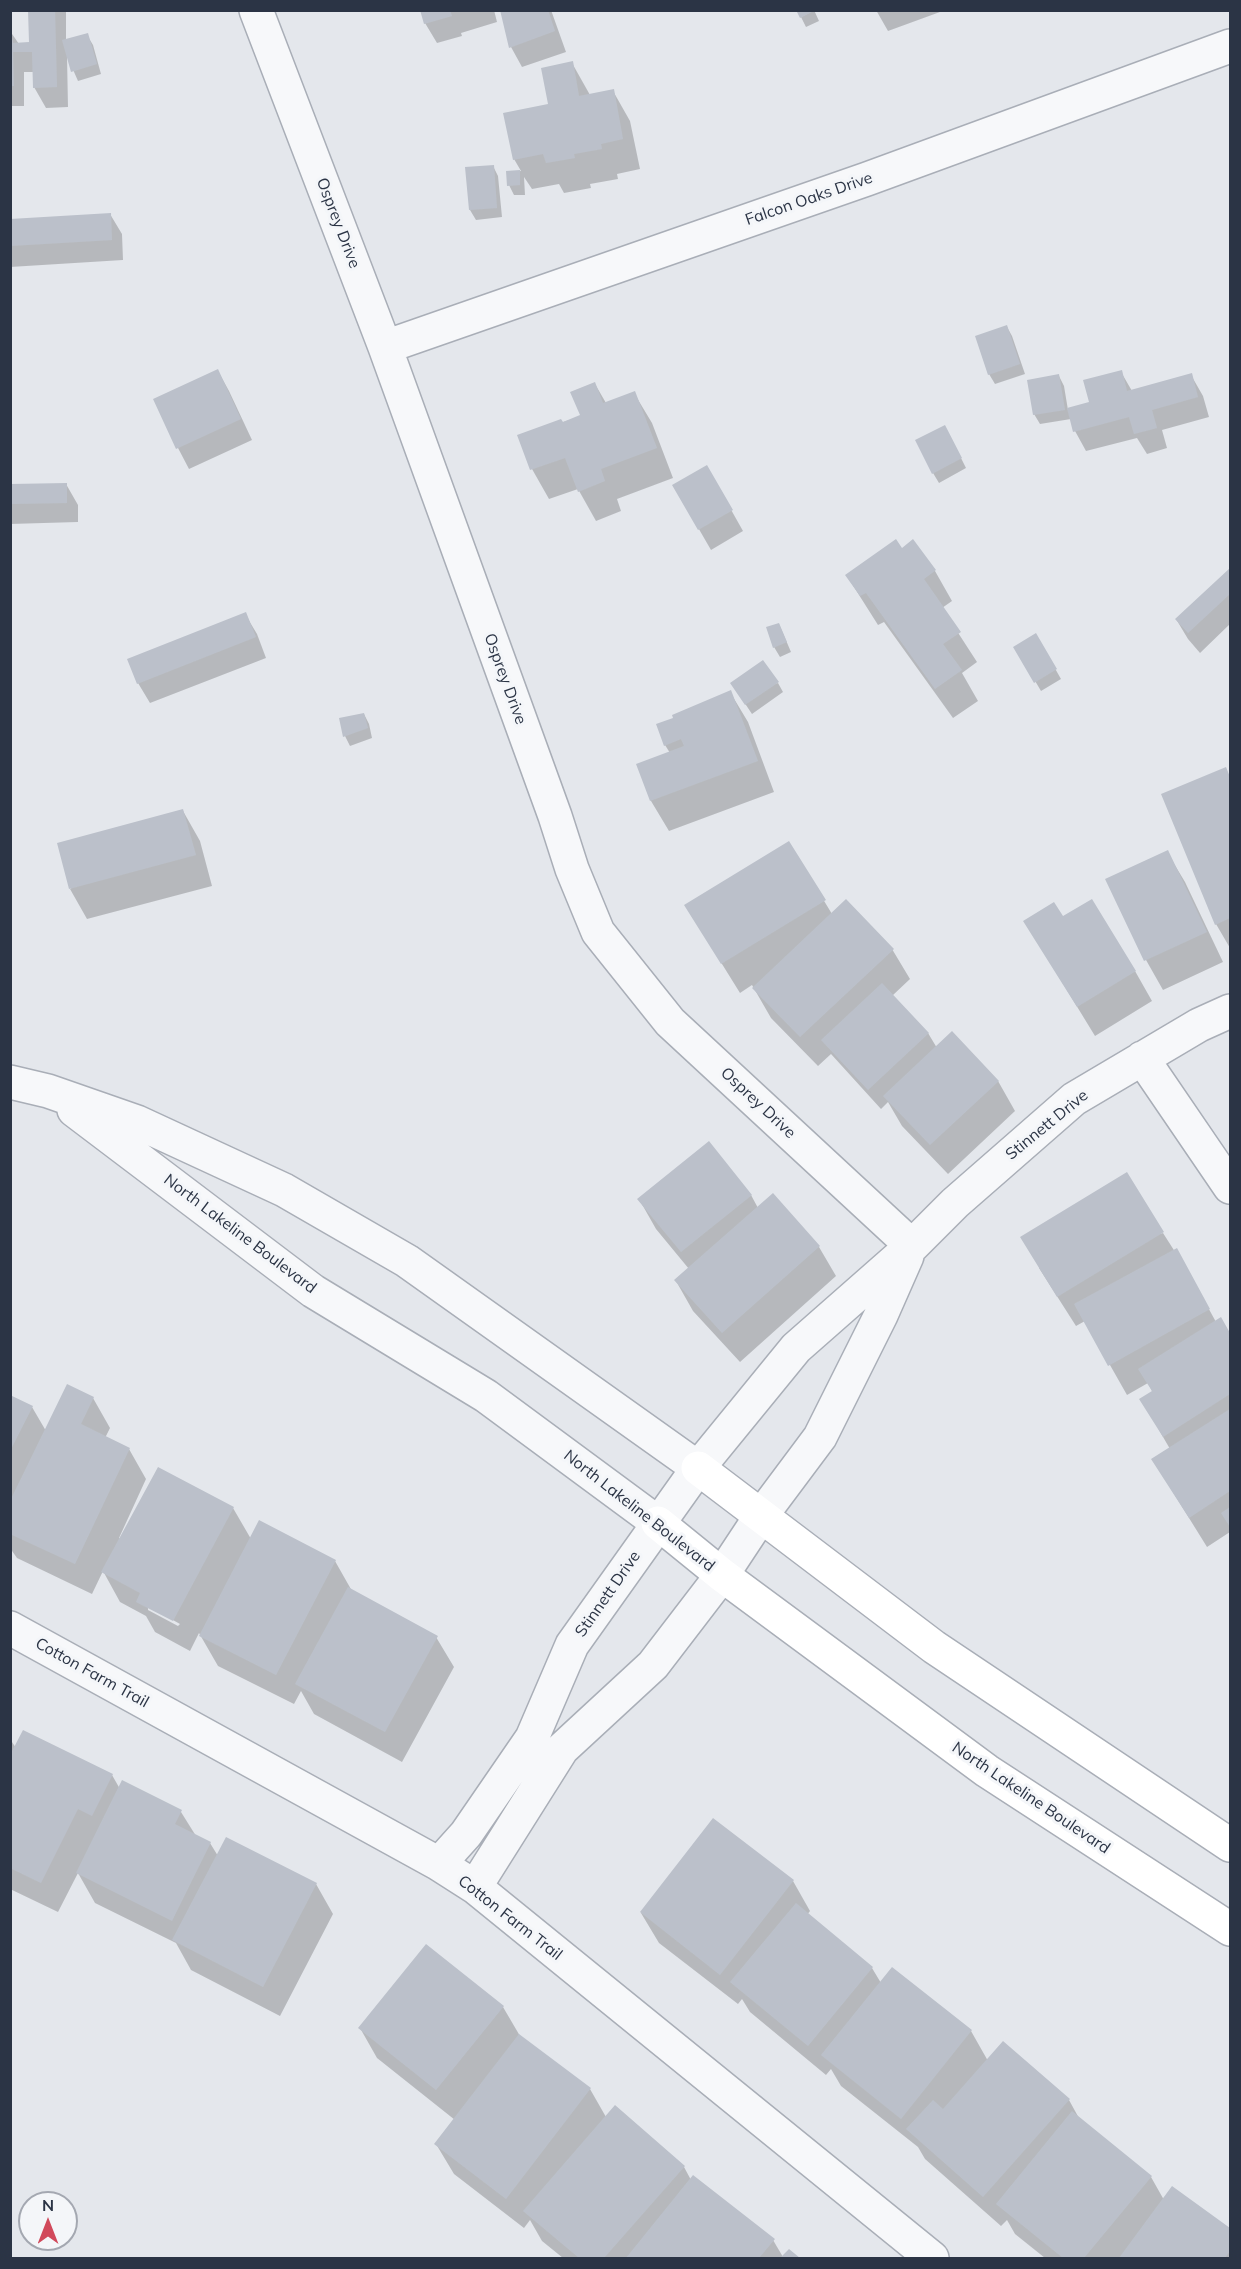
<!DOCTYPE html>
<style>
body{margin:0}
#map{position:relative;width:1241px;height:2269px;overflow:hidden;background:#e4e7ec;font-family:Mulish,sans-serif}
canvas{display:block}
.frame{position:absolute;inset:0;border:12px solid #2b3445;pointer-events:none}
.north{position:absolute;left:18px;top:2191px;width:60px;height:60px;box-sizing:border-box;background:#f4f6f9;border:2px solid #a4a8b1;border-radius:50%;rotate:0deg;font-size:16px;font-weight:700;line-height:24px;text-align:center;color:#2b3445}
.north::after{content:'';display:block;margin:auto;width:21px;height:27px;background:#d1495b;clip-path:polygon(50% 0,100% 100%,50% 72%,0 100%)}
</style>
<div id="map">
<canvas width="1241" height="2269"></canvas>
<div class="frame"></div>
<div class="north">N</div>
</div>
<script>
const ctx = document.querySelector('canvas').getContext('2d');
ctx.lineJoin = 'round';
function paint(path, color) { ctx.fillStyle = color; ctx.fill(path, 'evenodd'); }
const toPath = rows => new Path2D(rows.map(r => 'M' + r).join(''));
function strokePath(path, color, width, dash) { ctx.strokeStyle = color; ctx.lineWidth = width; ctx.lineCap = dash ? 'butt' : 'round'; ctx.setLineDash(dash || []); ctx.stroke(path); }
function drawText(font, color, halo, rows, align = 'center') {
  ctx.font = font + ' Mulish,sans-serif'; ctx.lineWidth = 6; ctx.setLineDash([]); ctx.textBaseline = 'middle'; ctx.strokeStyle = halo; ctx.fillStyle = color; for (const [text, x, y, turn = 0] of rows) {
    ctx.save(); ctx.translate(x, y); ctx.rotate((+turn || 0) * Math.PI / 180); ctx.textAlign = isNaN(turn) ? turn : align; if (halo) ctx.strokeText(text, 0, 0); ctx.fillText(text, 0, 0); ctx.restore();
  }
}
paint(toPath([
 [29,10,66,10,66,41,87,35,93,45,101,74,78,81,67,56,68,107,46,108,34,87,34,72,24,72,24,106,10,106,10,31,19,44,30,44],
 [422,10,494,10,497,22,461,33,462,36,437,43,425,23],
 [501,10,551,10,566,52,522,67,511,47],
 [814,10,819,21,806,27,801,17],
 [876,10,939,10,940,12,888,31],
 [572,63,590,95,613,91,630,121,640,169,617,174,618,179,590,184,591,188,564,193,559,184,532,189,524,177,525,195,514,195,509,185,508,172,521,171,514,159,550,105],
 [493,166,498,176,502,217,476,220,470,210],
 [110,214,122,234,123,260,10,267,10,221],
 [1007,327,1012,336,1025,374,995,384,989,374],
 [218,371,229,391,252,440,189,469,178,448,155,399],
 [1121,372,1132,391,1191,375,1203,396,1209,417,1162,430,1167,448,1147,454,1137,438,1086,451,1075,431,1071,419,1040,424,1034,414,1059,376,1064,386,1068,410,1091,403],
 [595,384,606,403,634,393,652,423,673,478,617,499,621,511,596,521,578,489,549,499,532,469,519,436,582,416],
 [950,436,966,468,939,483,933,473],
 [707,467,743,531,711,550,674,486],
 [66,484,78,505,78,522,10,524,10,486],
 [913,541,935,571,952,601,942,608,977,662,962,673,978,701,953,718,884,622,878,625,847,576,902,550],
 [1230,570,1230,624,1200,653,1188,639,1176,619],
 [245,614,257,634,266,658,150,703,138,683],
 [779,624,791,652,780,657,774,647],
 [1036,635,1061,679,1041,691,1015,647],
 [778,683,783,692,752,714,738,693],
 [730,692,748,722,774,792,669,831,651,801,638,765,670,753,665,745],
 [364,714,369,724,372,738,350,746,345,736],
 [1225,769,1230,777,1230,948,1216,924],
 [183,811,200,841,212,886,87,919,70,889],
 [789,843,832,914,892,949,910,979,892,996,928,1033,937,1048,998,1081,1015,1111,948,1174,902,1126,888,1102,881,1109,831,1054,818,1066,771,1018,752,985,740,993,704,935],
 [1167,852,1185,882,1223,962,1163,990,1146,960,1107,880],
 [1062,918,1135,971,1152,1001,1095,1036,1043,951],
 [751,1195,758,1208,819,1247,836,1276,740,1362,693,1311,676,1281,689,1269,656,1229,639,1199],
 [1163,1233,1193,1280,1216,1322,1220,1319,1230,1335,1230,1532,1207,1547,1153,1460,1170,1449,1159,1430,1153,1393,1148,1383,1127,1395,1085,1321,1076,1326,1039,1268],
 [10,1397,32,1407,46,1431,93,1398,110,1428,105,1438,129,1449,146,1479,119,1538,121,1539,233,1508,251,1539,335,1561,352,1591,436,1637,454,1667,402,1762,314,1714,301,1691,294,1704,218,1666,199,1633,190,1651,155,1632,146,1616,120,1602,103,1571,92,1594,17,1558,10,1548],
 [148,1606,180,1624,178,1626,148,1610],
 [10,1739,16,1748,112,1775,120,1789,123,1782,181,1812,196,1836,210,1843,218,1856,316,1884,333,1914,280,2016,191,1970,176,1943,95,1903,78,1873,58,1912,10,1889],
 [793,1881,810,1911,807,1915,872,1968,881,1983,971,2031,988,2061,1069,2100,1080,2120,1151,2177,1164,2200,1172,2188,1230,2230,1230,2258,1045,2258,1015,2234,1007,2220,1001,2226,925,2159,918,2147,841,2086,831,2069,826,2075,750,2012,742,1999,738,2004,659,1943,641,1913],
 [503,2007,520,2036,590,2089,606,2117,684,2167,691,2180,773,2240,783,2257,789,2251,798,2258,563,2258,542,2241,530,2220,524,2228,454,2174,436,2144,455,2120,377,2058,360,2028]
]), '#0003');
paint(toPath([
 [28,10,55,10,57,87,33,88,32,52,13,52,14,86,10,86,10,38,12,38,13,43,29,42],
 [420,10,450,10,452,16,424,24],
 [500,10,548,10,555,31,509,48],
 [796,10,816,10,800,18],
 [88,33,97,64,71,72,62,40],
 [573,61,579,96,614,89,623,139,601,144,602,149,574,154,575,158,546,163,543,154,513,160,503,113,548,104,541,68],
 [494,165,497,208,469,210,465,167],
 [520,170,520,185,507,186,506,171],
 [111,213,112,240,10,246,10,219],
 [1007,325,1020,364,988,375,975,336],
 [218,369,241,419,176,449,153,399],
 [1122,370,1127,391,1192,373,1198,397,1152,410,1157,428,1134,434,1129,417,1073,432,1067,408,1089,402,1083,380],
 [1059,374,1065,410,1033,415,1027,380],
 [595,382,603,403,635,391,657,448,601,469,605,481,578,492,565,458,530,470,517,435,561,419,563,422,580,415,570,392],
 [945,425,962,458,932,474,915,440],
 [707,465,733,510,698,530,672,485],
 [67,483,67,503,10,504,10,484],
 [896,539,902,548,913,539,936,570,924,579,961,632,943,644,962,670,935,689,866,593,860,596,845,575],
 [1230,568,1230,594,1188,633,1175,619],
 [246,612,256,637,137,684,127,659],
 [779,623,787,642,773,648,766,627],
 [1036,633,1057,669,1034,683,1013,647],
 [763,660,779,682,745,705,730,683],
 [731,690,758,761,650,801,636,764,684,746,681,739,664,746,656,724,673,718,672,715],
 [364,713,368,728,343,737,339,718],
 [1226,767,1230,777,1230,918,1215,925,1161,794],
 [183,809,196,855,69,889,57,843],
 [789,841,826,900,721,964,684,905],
 [1168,850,1207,932,1144,961,1105,879],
 [846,899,894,949,800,1037,752,988],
 [1092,899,1136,971,1077,1007,1023,921,1054,902,1063,916],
 [882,983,929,1033,868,1090,821,1040],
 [952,1031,999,1081,930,1145,883,1096],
 [709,1141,752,1195,681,1252,637,1199],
 [1127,1172,1164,1232,1057,1297,1020,1237],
 [773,1193,820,1246,722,1333,674,1280],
 [1177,1248,1210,1309,1108,1366,1074,1304],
 [1221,1317,1230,1333,1230,1394,1163,1437,1139,1399,1152,1391,1138,1369],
 [67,1384,94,1397,81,1424,130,1448,75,1564,10,1534,10,1501],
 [10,1395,33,1406,10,1451],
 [1230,1409,1230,1491,1189,1518,1151,1459],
 [158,1467,234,1507,173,1621,136,1602,140,1593,101,1572],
 [1230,1507,1230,1527,1221,1513],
 [259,1520,336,1560,276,1675,199,1636],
 [348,1587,438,1636,385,1732,295,1684],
 [23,1730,113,1774,92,1816,78,1809,41,1883,10,1868,10,1755],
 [122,1780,182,1810,175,1824,211,1842,172,1921,76,1873],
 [713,1818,794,1880,720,1975,640,1912],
 [226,1837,317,1883,263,1987,172,1940],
 [796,1903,873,1967,808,2046,730,1982],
 [426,1944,504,2006,436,2090,358,2028],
 [892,1967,972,2030,901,2119,821,2055],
 [519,2034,591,2088,506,2199,434,2144],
 [1003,2041,1070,2099,983,2197,906,2129,933,2100,943,2109],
 [615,2105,685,2166,604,2258,579,2258,523,2211],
 [1072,2111,1152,2176,1084,2258,1063,2258,996,2204],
 [693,2175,775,2239,759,2258,626,2258],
 [1172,2186,1230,2228,1230,2251,1225,2258,1119,2258],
 [789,2249,800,2258,780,2258]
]), '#bbc0ca');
const minor = toPath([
 [256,10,385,347,555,816,572,869,598,932,670,1022,912,1246],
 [385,347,867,179,1230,46],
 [1142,1058,1230,1187],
 [10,1628,439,1864,475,1887,932,2258],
 [439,1864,466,1834,532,1738,572,1645,698,1468,796,1348,912,1246,955,1203,1074,1099,1199,1025,1230,1011],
 [475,1887,562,1749,653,1665,722,1575,761,1516,820,1437,881,1315,907,1256]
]);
const tertiary = toPath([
 [10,1082,48,1091,137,1122,284,1190,407,1261,698,1468],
 [74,1110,313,1291,486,1396,658,1523]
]);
const secondary = toPath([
 [698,1468,934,1647,1230,1845],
 [658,1523,722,1575,987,1771,1230,1929]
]);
strokePath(minor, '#a9aeb7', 36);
strokePath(tertiary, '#a9aeb7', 36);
strokePath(secondary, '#a9aeb7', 36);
strokePath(minor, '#f7f8fa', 33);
strokePath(tertiary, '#f7f8fa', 33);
strokePath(secondary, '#fff', 33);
drawText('16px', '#2b3445', '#f4f6f9', [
 ["Falcon Oaks Drive",809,199,-19],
 ["Osprey Drive",338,223,69],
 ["Osprey Drive",505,679,70],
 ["Osprey Drive",758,1103,43],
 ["Stinnett Drive",1047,1125,-39],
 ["North Lakeline Boulevard",240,1234,37],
 ["North Lakeline Boulevard",639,1511,38],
 ["Stinnett Drive",608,1594,-55],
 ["Cotton Farm Trail",92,1673,29],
 ["North Lakeline Boulevard",1031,1798,34],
 ["Cotton Farm Trail",510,1918,38]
]);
</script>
